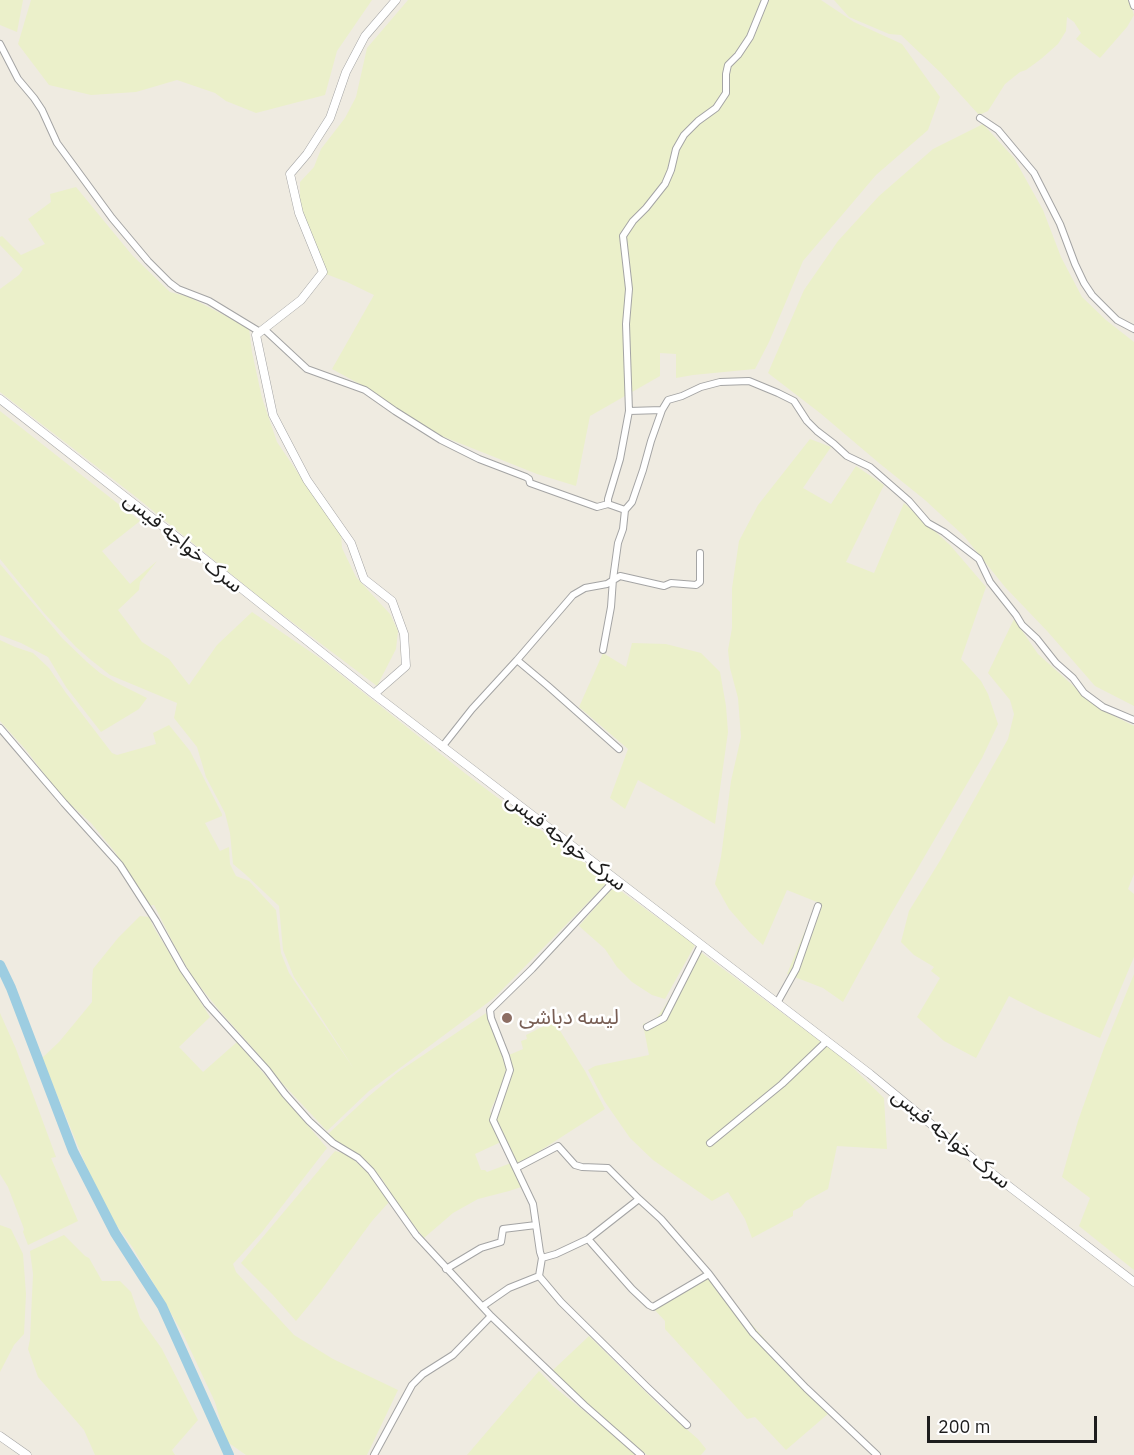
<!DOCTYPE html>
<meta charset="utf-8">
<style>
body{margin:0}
#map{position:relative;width:1134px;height:1455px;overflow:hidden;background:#efebe1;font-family:"IBM Plex Sans",sans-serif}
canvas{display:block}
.scale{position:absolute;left:927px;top:1416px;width:170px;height:27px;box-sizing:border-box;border:3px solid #1d1d1d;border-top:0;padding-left:8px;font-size:18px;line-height:21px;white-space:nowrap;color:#1d1d1d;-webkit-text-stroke:4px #fff;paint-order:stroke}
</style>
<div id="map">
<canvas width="1134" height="1455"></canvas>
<div class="scale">200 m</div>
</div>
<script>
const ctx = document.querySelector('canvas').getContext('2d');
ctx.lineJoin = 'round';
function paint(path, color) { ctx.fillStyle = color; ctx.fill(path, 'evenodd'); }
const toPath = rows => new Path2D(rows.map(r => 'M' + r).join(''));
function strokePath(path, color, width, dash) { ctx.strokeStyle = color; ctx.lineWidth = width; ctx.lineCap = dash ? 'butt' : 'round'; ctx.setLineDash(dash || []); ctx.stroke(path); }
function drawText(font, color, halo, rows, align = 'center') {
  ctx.font = font + ' "IBM Plex Sans","Noto Sans Arabic",sans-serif'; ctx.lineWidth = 5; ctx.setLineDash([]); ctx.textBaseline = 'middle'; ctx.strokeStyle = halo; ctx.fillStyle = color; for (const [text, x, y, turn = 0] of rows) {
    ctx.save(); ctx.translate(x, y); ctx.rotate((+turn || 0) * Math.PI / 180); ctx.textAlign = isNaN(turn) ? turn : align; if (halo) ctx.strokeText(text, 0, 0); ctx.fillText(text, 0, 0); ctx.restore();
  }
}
paint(toPath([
 [0,0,23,0,17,32,0,25],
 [31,0,372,0,337,51,325,95,256,113,226,101,215,93,177,80,136,92,91,95,49,85,18,44],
 [408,0,821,0,854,22,902,44,940,97,928,130,876,175,803,261,769,342,755,369,693,375,676,378,676,354,660,353,660,376,590,416,576,486,537,474,429,431,367,388,332,369,374,295,347,282,326,274,305,227,300,203,300,182,314,167,321,149,345,118,356,97,367,48],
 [834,0,1129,0,1134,15,1127,27,1100,58,1076,39,1081,33,1074,22,1067,17,1066,31,1058,44,1041,59,1026,70,1020,72,1005,84,988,111,979,115,941,73,901,35,889,34,849,17],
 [983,124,1014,158,1043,210,1061,257,1082,297,1106,320,1134,342,1134,706,1095,686,1048,632,1005,587,964,536,925,500,879,463,820,413,768,373,804,290,838,241,879,196,933,149],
 [76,187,132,255,170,292,189,297,249,328,252,352,262,398,277,442,330,520,341,534,342,548,356,577,390,614,398,631,396,649,377,686,263,600,136,497,0,392,0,289,19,275,23,269,0,245,0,237,2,236,21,255,45,244,28,219,51,202,50,194],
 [0,411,140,521,102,551,130,584,157,561,140,582,139,590,118,610,142,642,169,659,189,685,217,645,252,612,321,659,466,774,609,881,494,998,369,1091,327,1131,282,1083,258,1054,219,1010,193,978,173,943,154,905,148,906,115,852,91,823,61,796,26,750,0,721,0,640,15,647,33,653,49,668,66,693,112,753,117,755,156,744,153,733,169,725,190,751,222,814,222,816,205,823,220,851,229,847,230,864,236,876,249,881,276,910,281,953,289,973,354,1069,315,1008,294,977,283,950,279,906,245,874,233,864,230,833,225,813,206,777,197,747,174,718,177,703,110,675,91,660,76,647,44,613,0,559],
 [810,439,831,447,803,488,831,504,856,466,884,485,846,562,874,573,904,503,950,545,986,587,961,659,981,681,988,694,998,724,982,758,891,914,843,1002,823,988,787,974,817,902,787,890,763,945,750,933,729,909,715,884,721,857,731,781,741,737,738,698,730,668,728,650,732,628,732,588,739,541,758,505],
 [0,564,62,638,87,662,100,673,115,682,147,698,139,709,101,732,66,687,48,657,21,643,0,635],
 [1014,619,1038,654,1098,708,1134,726,1134,874,1128,889,1134,894,1134,957,1100,1038,1040,1012,1009,996,976,1058,944,1041,917,1017,940,978,931,971,934,967,914,955,901,942,909,911,941,859,1008,739,1014,714,1010,700,988,673],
 [632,643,666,644,701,653,720,672,726,706,728,732,715,824,638,780,625,809,610,798,628,749,579,707,603,653,626,667],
 [614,886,695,945,665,999,652,995,632,982,617,967,605,949,579,926],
 [140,916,149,917,154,928,210,1017,179,1047,203,1072,237,1042,327,1148,262,1232,233,1264,236,1272,294,1335,333,1359,398,1390,367,1455,246,1455,226,1441,215,1402,183,1334,133,1248,99,1201,89,1173,42,1058,59,1042,92,1002,92,983,93,969,118,938],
 [699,951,844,1059,884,1098,887,1149,837,1146,828,1189,806,1201,801,1207,793,1211,793,1216,752,1238,745,1219,728,1192,712,1201,653,1160,630,1138,605,1102,588,1070,595,1066,649,1055,643,1024,654,1021,663,1009],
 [1134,974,1134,1270,1079,1226,1090,1198,1062,1177,1078,1121,1104,1048],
 [0,1013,16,1049,56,1157,51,1158,78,1221,28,1245,23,1232,24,1229,8,1187,0,1174],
 [486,1013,505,1057,507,1070,504,1082,490,1111,503,1141,475,1154,481,1170,485,1170,487,1172,511,1163,524,1186,509,1191,478,1199,453,1213,424,1238,398,1205,382,1179,369,1164,358,1155,329,1137,328,1134,369,1096,398,1072],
 [554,1021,585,1071,605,1109,518,1165,495,1116,513,1070,509,1055,523,1049,521,1041,527,1039,526,1035],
 [335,1151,347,1154,370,1174,389,1202,372,1221,319,1293,296,1321,272,1294,241,1263],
 [0,1225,11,1229,23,1254,26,1294,24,1334,14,1345,0,1372],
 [64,1235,85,1256,89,1258,102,1281,120,1281,131,1292,140,1318,162,1349,198,1420,172,1450,175,1455,95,1455,84,1430,38,1377,28,1349,30,1339,33,1274,30,1251],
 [709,1275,829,1413,786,1450,755,1417,747,1419,665,1329,665,1321,653,1308],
 [589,1336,662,1408,698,1439,706,1449,701,1455,647,1455,600,1417,557,1379,553,1370],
 [539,1371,553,1386,639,1455,467,1455]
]), '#ebf0ca');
strokePath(toPath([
 [0,965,11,988,73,1151,115,1233,162,1306,229,1455]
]), '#9dcde1', 10);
const minor = toPath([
 [1132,0,1134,6],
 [0,44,18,79,34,98,42,110,57,143,112,218,148,261,170,283,178,289,209,301,260,332],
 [980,118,998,130,1034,173,1060,224,1075,264,1084,283,1092,295,1117,320,1134,329],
 [264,329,307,369,365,390,395,411,441,440,479,459,526,477,529,479,530,483,597,507,608,504,625,510],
 [629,411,662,410,668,400,682,396,701,387,720,382,749,381,778,393,794,401,807,421,817,431,834,444,847,456,870,467,909,501,928,523,944,532,979,559,990,582,1016,615,1022,625,1037,639,1056,663,1073,678,1084,693,1103,707,1134,720],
 [608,504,608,499,620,459,629,411,626,324,629,289,623,236,633,221,646,208,665,184,671,170,676,149,684,135,698,121,716,108,726,93,726,74,728,65,738,55,750,37,765,0],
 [603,650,611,607,613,579,618,543,623,529,625,510,632,502,643,470,651,441,662,410],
 [517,660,548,686,619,749],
 [0,728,64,803,120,865,156,921,183,969,207,1004,267,1070,285,1094,309,1121,333,1143,358,1158,371,1171,416,1235,491,1316,584,1405,641,1455],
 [442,747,472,709,517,660,573,595,585,588,607,584,620,576,664,586,671,583,696,585,700,582,700,553],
 [615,880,532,969,490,1010,491,1018,506,1056,510,1070,493,1120,533,1204,540,1252,542,1258,539,1276,561,1302,647,1387,687,1425],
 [777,1003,796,969,818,906],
 [647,1027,664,1018,701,945],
 [710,1143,782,1084,827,1041],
 [516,1168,558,1146,575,1165,582,1167,608,1168,639,1199,661,1219,709,1274,753,1333,806,1388,877,1455],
 [588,1239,632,1289,649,1305,653,1307,709,1274],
 [542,1258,556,1254,588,1239,639,1199],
 [446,1269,481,1248,501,1242,503,1229,536,1225],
 [483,1306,509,1288,539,1276],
 [374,1455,412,1385,423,1374,453,1355,491,1316]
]);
const tertiary = toPath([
 [0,399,197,553,374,694,870,1074,976,1161,1134,1282],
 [374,694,406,666,404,634,392,601,364,579,351,543,307,480,273,415,256,335,301,300,323,272,299,213,290,174,307,154,330,118,346,72,365,36,396,0],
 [0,1436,27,1455]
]);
strokePath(minor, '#a4a4a4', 8);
strokePath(tertiary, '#a4a4a4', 9);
strokePath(minor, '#fff', 6);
strokePath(tertiary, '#fff', 8);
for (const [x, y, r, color] of [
 [507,1018,6,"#8d6e63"]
]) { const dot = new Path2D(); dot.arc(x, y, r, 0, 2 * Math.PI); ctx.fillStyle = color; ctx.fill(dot); strokePath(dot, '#fff', 2); }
drawText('21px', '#1d1d1d', '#fff', [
 ["سرک خواجه قیس",183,543,39],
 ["سرک خواجه قیس",566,842,38],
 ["سرک خواجه قیس",951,1139,39]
]);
drawText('21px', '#785e54', '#fff', [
 ["لیسه دباشی",519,1018]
], 'left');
</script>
